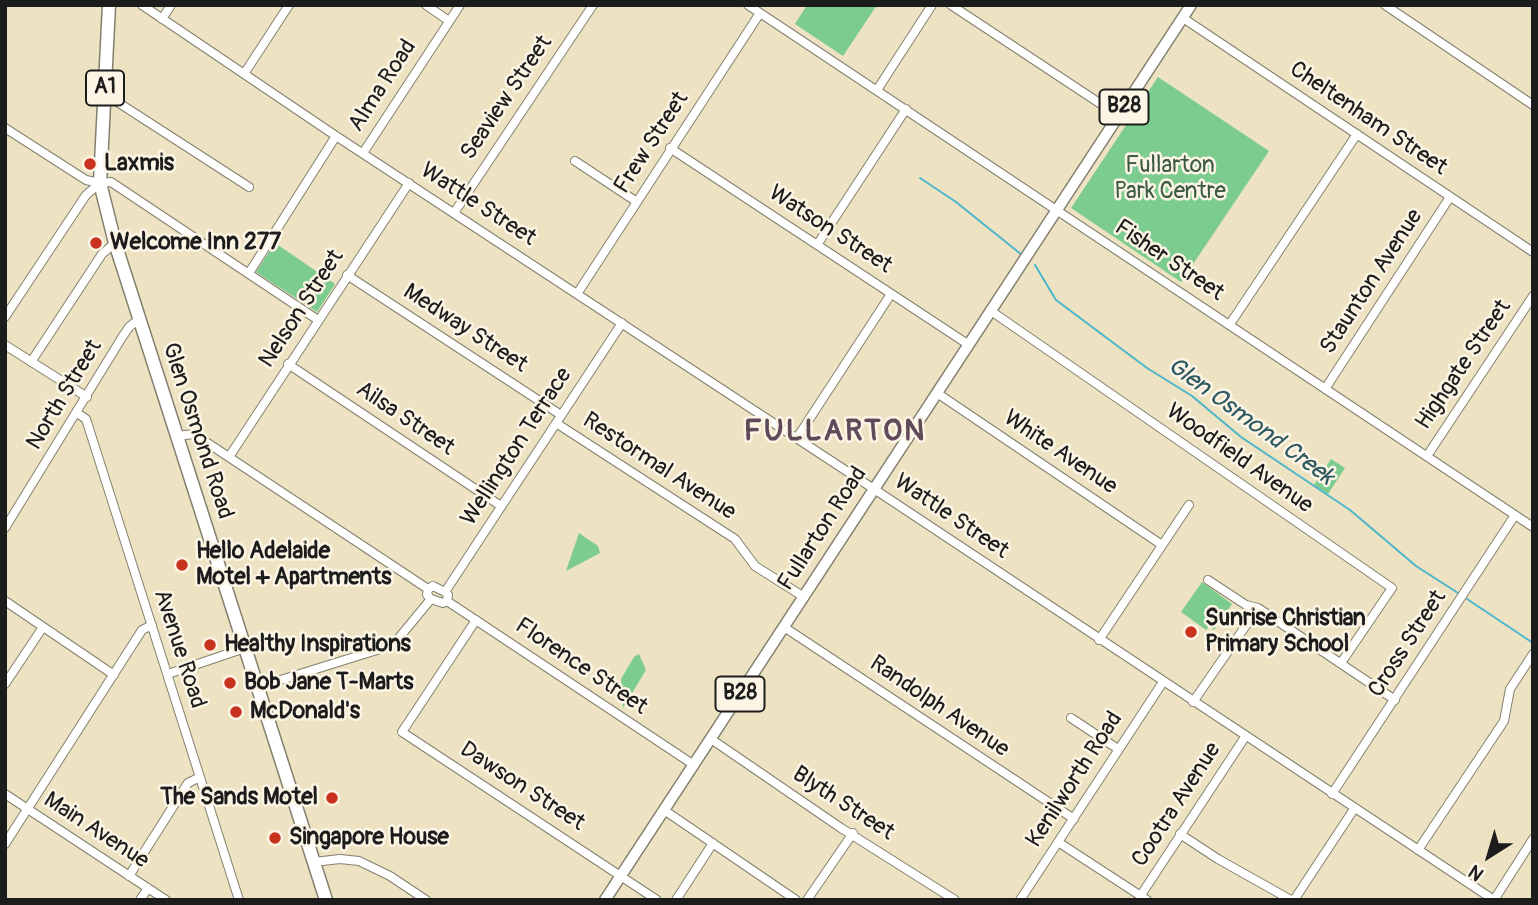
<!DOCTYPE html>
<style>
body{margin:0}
#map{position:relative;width:1538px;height:905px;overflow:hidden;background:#ede3c2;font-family:Pangolin,sans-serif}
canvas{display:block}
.frame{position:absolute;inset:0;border:7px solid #1c1c1c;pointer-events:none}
.north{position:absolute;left:1454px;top:821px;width:70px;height:70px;-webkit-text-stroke:5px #fcf5e5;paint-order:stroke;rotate:217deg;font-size:19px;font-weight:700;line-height:28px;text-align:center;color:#1c1c1c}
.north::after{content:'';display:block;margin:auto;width:24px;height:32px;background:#1c1c1c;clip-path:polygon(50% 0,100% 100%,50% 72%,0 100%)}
</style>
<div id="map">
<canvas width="1538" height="905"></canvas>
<div class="frame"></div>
<div class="north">N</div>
</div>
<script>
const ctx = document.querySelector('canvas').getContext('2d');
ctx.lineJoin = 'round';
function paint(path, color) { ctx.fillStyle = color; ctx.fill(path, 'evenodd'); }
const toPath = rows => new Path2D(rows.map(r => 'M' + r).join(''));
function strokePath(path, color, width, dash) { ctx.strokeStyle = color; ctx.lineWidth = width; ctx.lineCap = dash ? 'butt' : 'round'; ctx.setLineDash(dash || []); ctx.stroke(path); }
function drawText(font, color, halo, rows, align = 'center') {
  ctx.font = font + ' Pangolin,sans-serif'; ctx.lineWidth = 5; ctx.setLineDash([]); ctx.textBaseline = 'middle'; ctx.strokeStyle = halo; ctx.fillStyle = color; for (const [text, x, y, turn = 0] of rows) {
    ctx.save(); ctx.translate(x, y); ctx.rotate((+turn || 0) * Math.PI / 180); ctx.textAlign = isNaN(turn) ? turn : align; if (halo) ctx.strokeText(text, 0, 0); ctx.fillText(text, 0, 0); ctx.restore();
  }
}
paint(toPath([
 [807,5,877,5,843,56,795,24],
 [1158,77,1269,151,1181,282,1071,208],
 [275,243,335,284,317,312,256,272],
 [1331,459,1345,468,1328,494,1314,485],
 [579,533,598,546,600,553,566,571],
 [1202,582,1232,604,1214,630,1209,626,1206,630,1181,612],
 [639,654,646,670,623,708,621,679,634,657]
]), '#7bcc8e');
strokePath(toPath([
 [920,178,956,202,1022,255],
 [1035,265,1056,300,1147,368,1192,396,1241,437,1350,510,1416,566,1458,593],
 [1467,599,1533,643]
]), '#4cb5ca', 2);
const minor = toPath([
 [142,5,336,136,874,489,1494,900],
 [426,5,449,21],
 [748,5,1533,527],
 [951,5,1119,116],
 [1385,5,1533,105],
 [1183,18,1533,252],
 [162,19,171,5],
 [244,74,289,5],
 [877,90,932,5],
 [105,94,249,187],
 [5,128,86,180,100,183,111,182,318,320],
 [670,148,969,345],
 [363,153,460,5],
 [575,161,637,202],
 [454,213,593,5],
 [817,245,906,109],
 [249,273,336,136],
 [347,275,561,415],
 [577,294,760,13],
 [991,311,1392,588,1341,663],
 [5,317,86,195,100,183],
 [1230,324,1357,134],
 [5,345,87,397],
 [31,362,102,254,115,243],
 [288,364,501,506],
 [1325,389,1450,197],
 [937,393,1162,545],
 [77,413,86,419,239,900],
 [556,423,735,539,755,566,804,597],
 [177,436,194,434,428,589],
 [797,438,891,294],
 [1427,456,1533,296],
 [229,457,409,183],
 [5,528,121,339,129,327,138,320],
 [1208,580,1246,605,1258,608,1395,700],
 [433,586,445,592,448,595,447,601,443,603,431,599,427,595,428,589,433,586],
 [445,592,622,323],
 [5,601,114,675],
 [447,601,694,765],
 [476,620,402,732,657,900],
 [784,627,1074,819],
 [1099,640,1189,505],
 [168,674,245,648],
 [5,684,43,627],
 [258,687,393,645,431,599],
 [1193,702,1258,608],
 [1071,718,1118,749],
 [711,739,841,828,955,900],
 [5,794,166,900],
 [1332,794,1515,515],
 [664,810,796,900],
 [1180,834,1218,859,1291,900],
 [1058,842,1147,900],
 [5,844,142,630,152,625],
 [1418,850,1504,721,1510,689,1533,654],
 [314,862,340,859,359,861,390,876,426,900],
 [129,876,188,783,200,777],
 [1141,895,1245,737],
 [140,900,148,888],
 [676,900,713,843],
 [807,900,853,833],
 [1020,900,1163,682],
 [1294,900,1354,809],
 [1494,900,1533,839]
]);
const major = toPath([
 [605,900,1191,5]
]);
const highway = toPath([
 [109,5,100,183,115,243,326,900]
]);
strokePath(minor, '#84806f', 10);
strokePath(major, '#84806f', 13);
strokePath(highway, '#84806f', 15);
strokePath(minor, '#fff', 8);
strokePath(major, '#fff', 10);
strokePath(highway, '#fff', 12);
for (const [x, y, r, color] of [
 [90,164,7,"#c8321e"],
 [96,243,7,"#c8321e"],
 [182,565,7,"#c8321e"],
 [1191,632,7,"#c8321e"],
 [210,645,7,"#c8321e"],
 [230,683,7,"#c8321e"],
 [236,712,7,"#c8321e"],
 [332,798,7,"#c8321e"],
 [275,838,7,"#c8321e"]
]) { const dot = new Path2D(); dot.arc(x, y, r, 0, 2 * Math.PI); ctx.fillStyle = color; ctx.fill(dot); strokePath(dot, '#fcf5e5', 2.5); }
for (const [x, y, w] of [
 [105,88,38],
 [1124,107,49],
 [740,694,49]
]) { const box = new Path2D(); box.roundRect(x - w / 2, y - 17.5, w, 35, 5); ctx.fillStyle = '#fcf5e5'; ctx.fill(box); strokePath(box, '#1c1c1c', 2); }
drawText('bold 21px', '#1c1c1c', null, [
 ["A1",105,88],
 ["B28",1124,107],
 ["B28",740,694]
]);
drawText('23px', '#1c1c1c', '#fcf5e5', [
 ["Alma Road",383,86,-57],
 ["Seaview Street",507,98,-56],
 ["Cheltenham Street",1368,119,34],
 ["Frew Street",652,143,-57],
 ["Wattle Street",478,205,33],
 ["Watson Street",830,230,33],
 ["Fisher Street",1169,261,34],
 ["Staunton Avenue",1372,282,-57],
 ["Nelson Street",302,309,-57],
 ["Medway Street",465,329,33],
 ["Highgate Street",1464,365,-56],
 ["North Street",65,395,-59],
 ["Ailsa Street",405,419,34],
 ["Glen Osmond Road",197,431,72],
 ["Wellington Terrace",517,447,-57],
 ["White Avenue",1060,453,34],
 ["Woodfield Avenue",1239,459,35],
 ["Restormal Avenue",659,467,33],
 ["Wattle Street",951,517,34],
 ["Fullarton Road",823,529,-57],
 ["Cross Street",1408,644,-57],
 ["Avenue Road",179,649,72],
 ["Florence Street",581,667,34],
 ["Randolph Avenue",939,707,34],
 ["Kenilworth Road",1075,780,-57],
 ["Dawson Street",522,787,33],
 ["Blyth Street",843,804,33],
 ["Cootra Avenue",1177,805,-57],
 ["Main Avenue",96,831,33]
]);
drawText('bold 23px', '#1c1c1c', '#fcf5e5', [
 ["Laxmis",104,164],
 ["Welcome Inn 277",110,243],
 ["Hello Adelaide",196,552],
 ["Motel + Apartments",196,578],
 ["Sunrise Christian",1205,619],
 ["Primary School",1205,645],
 ["Healthy Inspirations",224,645],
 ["Bob Jane T-Marts",244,683],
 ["McDonald's",250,712],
 ["The Sands Motel",318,798,"right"],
 ["Singapore House",289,838]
], 'left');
drawText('23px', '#3d5a44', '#fcf5e5', [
 ["Fullarton",1170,166],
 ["Park Centre",1170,192]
]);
drawText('italic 24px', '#2f5962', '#fcf5e5', [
 ["Glen Osmond Creek",1250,422,36]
]);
ctx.letterSpacing = '2px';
drawText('bold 30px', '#604959', '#fcf5e5', [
 ["FULLARTON",835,432]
]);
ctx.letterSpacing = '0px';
</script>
